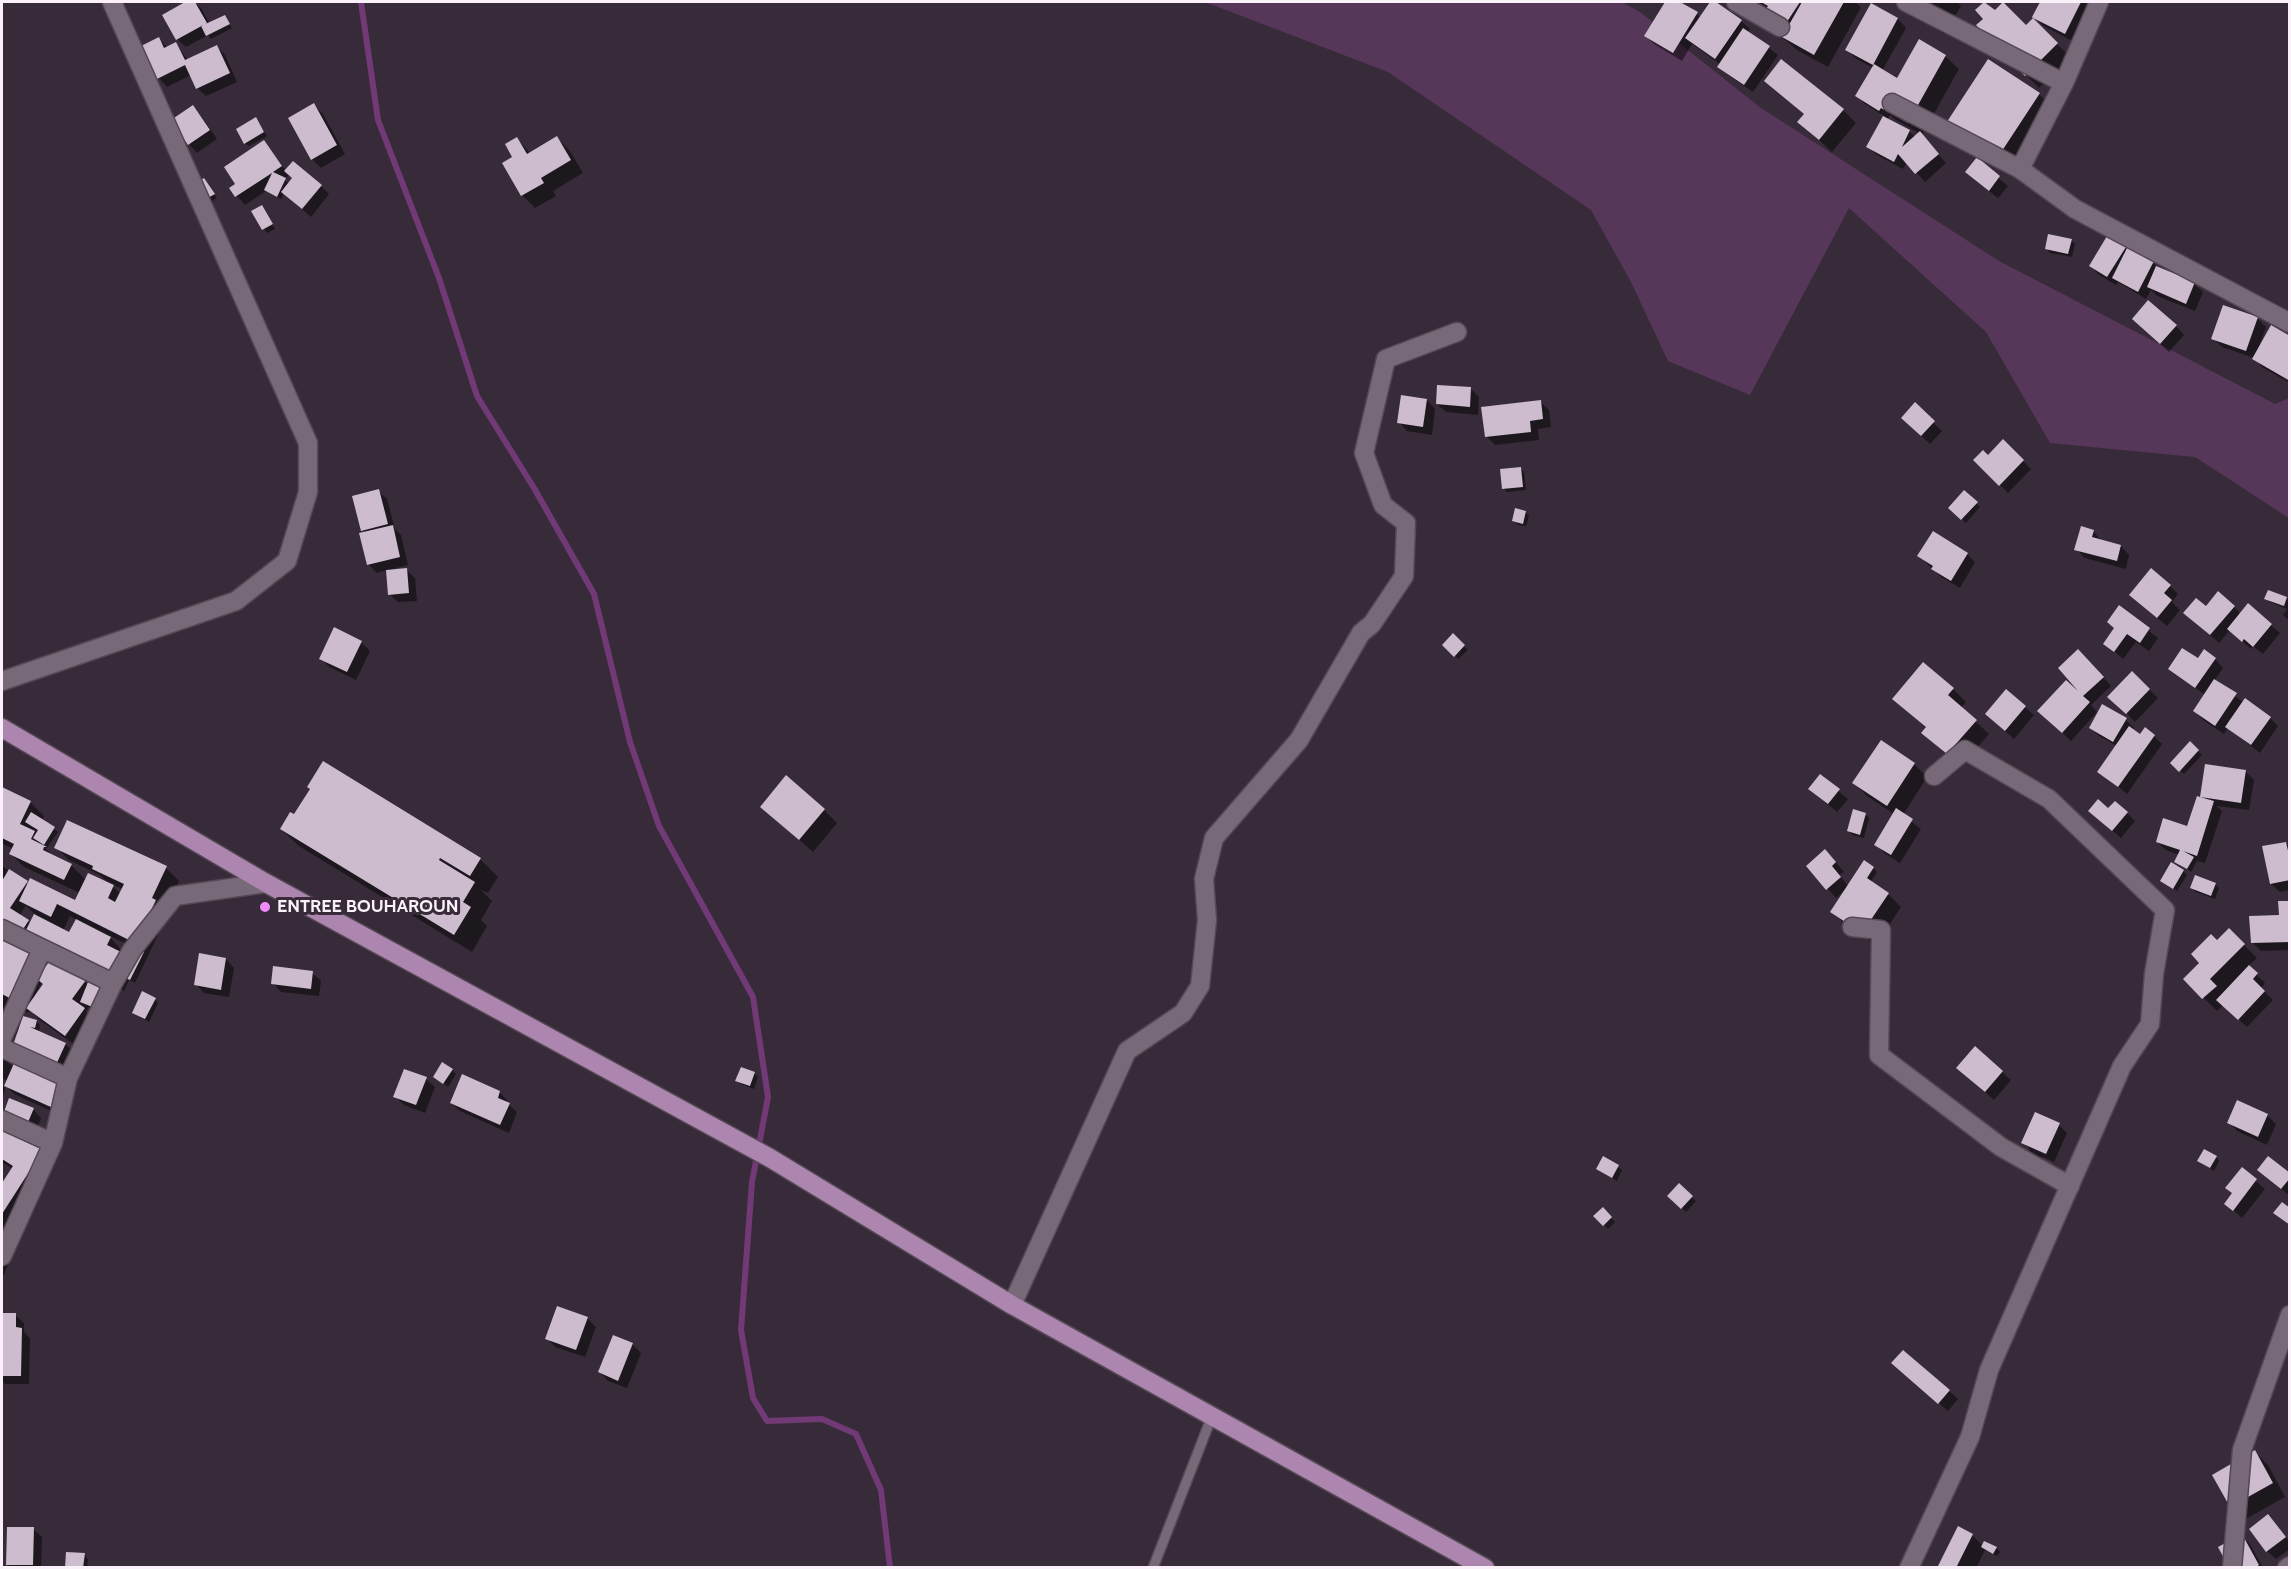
<!DOCTYPE html>
<style>
body{margin:0}
#map{position:relative;width:2291px;height:1569px;overflow:hidden;background:#382b39;font-family:Cabin,sans-serif}
canvas{display:block}
.frame{position:absolute;inset:0;border:3px solid #faf1fa;pointer-events:none}
</style>
<div id="map">
<canvas width="2291" height="1569"></canvas>
<div class="frame"></div>
</div>
<script>
const ctx = document.querySelector('canvas').getContext('2d');
ctx.lineJoin = 'round';
function paint(path, color) { ctx.fillStyle = color; ctx.fill(path, 'evenodd'); }
const toPath = rows => new Path2D(rows.map(r => 'M' + r).join(''));
function strokePath(path, color, width, dash) { ctx.strokeStyle = color; ctx.lineWidth = width; ctx.lineCap = dash ? 'butt' : 'round'; ctx.setLineDash(dash || []); ctx.stroke(path); }
function drawText(font, color, halo, rows, align = 'center') {
  ctx.font = font + ' Cabin,sans-serif'; ctx.lineWidth = 6; ctx.setLineDash([]); ctx.textBaseline = 'middle'; ctx.strokeStyle = halo; ctx.fillStyle = color; for (const [text, x, y, turn = 0] of rows) {
    ctx.save(); ctx.translate(x, y); ctx.rotate((+turn || 0) * Math.PI / 180); ctx.textAlign = isNaN(turn) ? turn : align; if (halo) ctx.strokeText(text, 0, 0); ctx.fillText(text, 0, 0); ctx.restore();
  }
}
paint(toPath([
 [1205,2,1622,2,1640,12,1761,108,1999,261,2275,404,2289,398,2289,518,2195,457,2050,443,1986,332,1849,208,1750,395,1668,361,1631,282,1591,210,1388,72]
]), '#573759');
paint(toPath([
 [188,2,194,2,201,8,210,24,225,16,232,28,211,39,208,35,186,47,177,39,164,15],
 [1666,2,1677,2,1701,17,1713,2,1741,21,1750,29,1748,32,1778,55,1753,92,1728,75,1719,67,1720,64,1692,44,1682,61,1654,44,1646,36],
 [1755,2,1855,2,1861,7,1828,67,1797,50,1775,31,1767,9],
 [1898,2,1957,2,1961,6,1944,34,1909,12],
 [2041,2,2086,2,2091,7,2074,42,2042,25,2034,16],
 [1985,3,1995,12,2026,27,2033,20,2070,57,2039,88,2026,75,1986,19,1977,10],
 [1871,5,1898,19,1906,28,1882,71,1898,80,1919,42,1945,56,1959,69,1922,135,1946,163,1925,182,1907,162,1903,169,1877,155,1868,147,1884,116,1865,104,1857,96,1873,68,1855,58,1847,49],
 [1890,115,1896,120,1919,133,1915,137,1909,131,1887,120],
 [159,39,168,48,176,44,188,60,217,47,225,55,237,82,206,96,197,88,191,75,167,87,159,78],
 [1766,81,1843,110,1856,123,1832,152,1799,122,1805,115],
 [2039,94,2052,107,2014,166,1986,149,1978,161,2008,186,1998,198,1975,180,1977,158,1956,144],
 [314,105,323,114,345,154,321,168,312,159],
 [193,107,201,116,217,139,197,153,189,144],
 [256,119,267,136,249,146,245,143],
 [557,138,570,151,583,173,553,191,556,196,535,208,522,195,514,157,517,139,531,154],
 [264,142,286,171,321,186,329,194,311,217,284,193,281,199,266,191,245,205,231,189,238,185],
 [290,175,294,179,289,184,284,179],
 [204,180,217,198,209,203],
 [265,211,275,229,267,233,253,212],
 [2071,240,2075,244,2072,257,2050,253,2047,249],
 [2125,248,2153,263,2159,269,2194,284,2203,292,2195,311,2157,296,2151,290,2146,299,2118,282,2116,285,2099,275,2091,266],
 [2224,307,2258,319,2266,327,2260,344,2290,337,2290,383,2262,367,2254,358,2222,347,2213,338],
 [2176,326,2184,335,2169,352,2142,328],
 [1471,389,1479,397,1478,415,1446,412,1437,404],
 [1427,400,1435,409,1432,435,1407,431,1399,422],
 [1540,401,1549,410,1551,427,1538,429,1539,440,1495,445,1487,437],
 [1915,405,1942,431,1930,444,1911,426],
 [2003,441,2031,469,2008,493,1975,460,1988,457],
 [1520,468,1524,472,1526,490,1507,492,1503,488],
 [378,491,387,499,395,529,401,535,408,565,393,569,393,571,406,570,415,578,417,601,398,602,389,594,387,570,377,573,368,564,365,533,363,530],
 [1964,492,1980,507,1966,523,1950,508],
 [1525,512,1529,516,1526,526,1518,525,1514,521],
 [2093,531,2102,541,2121,546,2129,555,2126,569,2085,558,2076,549],
 [1967,554,1975,562,1960,588,1941,577,1919,556],
 [2170,586,2178,594,2172,602,2180,610,2167,626,2139,603],
 [2266,598,2286,598,2290,602,2290,621,2283,615,2287,609,2270,602],
 [2249,606,2280,633,2263,654,2253,646,2251,649,2230,630,2219,643,2194,621,2206,608,2234,607,2241,614],
 [2119,607,2158,638,2149,651,2136,642,2123,659,2105,643,2115,629],
 [1453,635,1468,650,1458,659,1444,645],
 [361,642,370,651,356,680,329,667,321,658],
 [2215,659,2223,668,2214,681,2243,702,2270,718,2278,726,2260,753,2228,728,2224,734,2203,720,2195,711,2205,695,2170,669,2198,660],
 [2087,660,2111,686,2091,705,2097,712,2071,741,2048,719,2079,691],
 [2132,673,2158,698,2135,722,2110,696],
 [1953,689,1966,702,1961,708,1989,734,1961,766,1937,746,1927,728,1894,699],
 [2007,691,2034,715,2014,739,1995,722],
 [2126,720,2134,728,2133,730,2141,736,2154,736,2162,744,2127,794,2099,771,2117,746,2099,736,2091,728],
 [1881,742,1914,764,1927,777,1903,815,1921,829,1900,863,1884,853,1876,844,1894,814,1867,796,1854,783],
 [2190,743,2202,755,2184,774,2172,763],
 [2206,766,2245,771,2254,780,2249,810,2216,806,2222,811,2205,863,2197,861,2191,872,2176,861,2179,855,2166,850,2157,842,2188,828,2201,799],
 [1820,776,1848,799,1837,812,1810,789],
 [2,789,31,803,44,816,42,820,58,832,46,849,54,857,71,865,86,880,109,884,100,875,69,860,56,847,166,868,179,881,165,911,168,914,135,983,129,980,124,991,39,947,2,924,2,866,28,884,75,902,80,893,24,867,11,854,13,849,2,843],
 [110,884,123,889,121,894],
 [26,906,36,915,31,924,19,916],
 [70,916,77,920,69,934,63,931],
 [108,935,137,949,123,952],
 [762,807,824,810,837,823,813,852],
 [2109,810,2127,813,2135,821,2121,838,2099,819],
 [1866,815,1869,818,1864,838,1852,835,1849,831],
 [281,829,480,859,498,877,488,893,481,890,492,901,481,920,487,926,472,952,299,846],
 [2285,843,2290,847,2290,890,2280,892,2271,884],
 [1834,860,1844,872,1839,875,1849,887,1873,868,1877,872,1870,883,1888,894,1901,907,1876,945,1846,925,1832,912,1847,888,1836,898,1808,866],
 [2183,871,2187,875,2177,891,2166,884],
 [2215,884,2219,888,2215,899,2196,892,2192,888],
 [2290,902,2290,950,2261,951,2252,942,2280,916],
 [2229,930,2257,958,2248,966,2265,983,2261,988,2273,1000,2247,1027,2223,1005,2217,1011,2185,979],
 [2,940,34,958,46,969,85,981,88,985,98,1010,89,1007,86,1011,97,1023,79,1048,41,1021,30,1010,28,1013,7,1003,15,1011,13,1014,23,1024,36,1021,40,1025,39,1032,65,1044,74,1052,64,1074,17,1032,7,1052,2,1049],
 [42,982,44,985,37,996,35,995],
 [226,959,234,968,229,997,204,993,196,984],
 [312,973,321,981,319,996,281,992,273,983],
 [155,999,158,1003,149,1022,134,1013],
 [2,1058,6,1060,62,1116,14,1094,6,1086,2,1099,2,1084,5,1088,8,1081,2,1078],
 [452,1070,456,1074,448,1087,435,1077],
 [2002,1072,2011,1080,1994,1100,1967,1076],
 [754,1073,758,1077,754,1089,741,1084,737,1080],
 [463,1076,500,1093,508,1101,507,1103,517,1112,509,1133,460,1111,451,1103],
 [426,1079,435,1087,425,1113,404,1105,395,1096],
 [33,1109,41,1118,35,1134,12,1125],
 [2267,1115,2276,1124,2267,1145,2237,1131,2229,1122],
 [2059,1125,2067,1133,2054,1162,2041,1156,2046,1161,2039,1172,2023,1161,2030,1149,2023,1143],
 [2,1133,42,1151,55,1164,3,1245,2,1184,13,1169,2,1162],
 [2216,1157,2219,1161,2214,1171,2199,1161],
 [1604,1158,1622,1170,1617,1181,1598,1169],
 [2242,1169,2265,1189,2242,1218,2226,1203,2233,1194],
 [2290,1175,2290,1196,2268,1178],
 [1679,1185,1696,1201,1686,1212,1669,1196],
 [1603,1210,1615,1222,1608,1229,1596,1216],
 [2,1255,9,1263,2,1279],
 [2,1315,15,1315,24,1323,24,1332,30,1338,29,1384,5,1384,2,1381],
 [587,1318,596,1327,585,1357,555,1347,547,1338],
 [632,1344,641,1353,627,1388,608,1381,600,1372],
 [1902,1372,1949,1391,1958,1399,1948,1411],
 [2255,1452,2268,1465,2285,1497,2244,1520,2231,1506],
 [2276,1525,2290,1542,2290,1549,2276,1559,2267,1551],
 [1959,1528,1973,1536,1983,1546,1996,1548,2000,1552,1997,1556,1985,1550,1976,1568,1939,1568],
 [33,1529,42,1537,41,1568,11,1568,7,1564],
 [2241,1536,2250,1544,2263,1568,2231,1568],
 [84,1555,88,1559,87,1568,66,1568]
]), '#0007');
strokePath(toPath([
 [361,2,378,120,439,278,477,396,534,488,594,594,630,742,659,826,753,997,768,1097,752,1182,741,1330,753,1398,767,1421,822,1419,856,1434,881,1490,890,1568]
]), '#713975', 6);
paint(toPath([
 [185,2,195,2,207,23,176,40,162,15],
 [1665,2,1680,2,1698,12,1673,53,1644,36],
 [1710,2,1716,2,1742,20,1715,59,1685,38],
 [1761,2,1800,2,1781,31,1760,18,1768,6],
 [1802,2,1844,2,1814,55,1782,37],
 [1984,2,1995,10,2003,2,2026,25,2033,18,2032,17,2040,2,2081,2,2065,34,2033,18,2058,43,2025,76,1976,25,1983,19,1975,10],
 [1871,3,1898,18,1873,65,1845,50],
 [225,15,230,24,206,36,201,26],
 [1743,28,1770,46,1744,85,1717,67],
 [159,37,164,48,176,42,185,60,217,45,230,73,196,89,185,65,157,79,141,46],
 [1919,39,1946,55,1908,123,1881,108,1879,111,1855,96,1874,64,1897,78],
 [1781,59,1844,109,1819,140,1797,122,1804,114,1764,81],
 [1988,59,2040,93,2000,154,1941,131],
 [314,103,337,145,311,160,288,118],
 [193,105,210,130,188,145,171,120],
 [1883,116,1910,130,1902,147,1920,131,1939,154,1915,174,1898,154,1894,162,1866,147],
 [256,117,264,132,244,144,236,129],
 [557,136,571,160,541,178,544,183,521,196,502,163,512,157,505,144,517,137,527,154],
 [264,140,282,166,273,172,286,178,277,197,264,190,272,173,235,197,229,188,235,184,224,167],
 [1977,157,2000,176,1989,191,1965,172],
 [293,161,322,185,302,209,281,192,292,178,284,171],
 [204,178,215,194,204,200,194,185],
 [262,205,273,224,262,230,251,211],
 [2048,234,2072,239,2068,254,2045,249],
 [2107,236,2126,247,2107,277,2089,266],
 [2127,248,2154,261,2138,292,2112,278],
 [2156,266,2195,282,2186,304,2147,287],
 [2148,300,2177,325,2160,344,2132,319],
 [2223,305,2258,317,2246,351,2211,339],
 [2271,325,2290,336,2290,381,2252,359],
 [1437,385,1471,387,1470,407,1436,404],
 [1401,395,1427,399,1423,427,1397,423],
 [1541,400,1543,419,1530,421,1531,432,1485,437,1481,407],
 [1915,402,1935,421,1921,436,1901,418],
 [2003,439,2024,460,1999,486,1973,460,1983,450,1988,455],
 [1521,467,1523,487,1502,489,1500,469],
 [379,489,388,524,361,531,352,496],
 [1964,490,1978,502,1961,520,1948,508],
 [1515,508,1526,511,1523,524,1512,521],
 [393,525,400,557,367,565,359,533],
 [2081,526,2094,530,2092,537,2121,545,2117,561,2074,550],
 [1933,531,1968,553,1951,581,1931,569,1933,566,1917,556],
 [407,568,409,593,388,595,386,570],
 [2151,568,2171,585,2164,593,2172,600,2157,618,2129,595],
 [2268,590,2287,597,2284,606,2264,599],
 [2218,591,2235,606,2210,635,2183,613,2196,598,2206,606],
 [2248,603,2272,624,2253,647,2244,639,2242,642,2227,629],
 [2119,605,2150,628,2140,643,2127,634,2114,652,2103,644,2114,628,2107,622],
 [334,627,362,641,347,672,319,659],
 [1453,633,1465,645,1454,657,1442,645],
 [2182,648,2198,658,2204,649,2216,658,2195,688,2168,669],
 [2078,649,2104,677,2083,696,2090,702,2062,733,2037,711,2066,680,2078,691,2058,668],
 [1923,662,1954,688,1948,695,1977,720,1947,754,1921,733,1926,727,1892,699],
 [2132,671,2150,689,2126,714,2107,697],
 [2214,679,2237,693,2215,726,2193,711],
 [2006,689,2026,706,2005,731,1985,714],
 [2245,698,2271,717,2251,745,2225,727],
 [2102,704,2127,718,2113,742,2089,728],
 [2129,726,2140,734,2145,727,2155,735,2118,787,2097,772],
 [1881,740,1915,763,1887,806,1852,783],
 [2190,741,2199,750,2179,772,2170,763],
 [323,761,481,858,470,876,440,858,439,860,475,882,463,902,471,907,454,935,280,829,290,812,294,814,310,789,307,787],
 [2205,764,2246,770,2241,803,2200,797,2214,801,2197,856,2183,851,2194,857,2187,869,2174,862,2180,850,2156,842,2163,818,2187,826,2197,796,2200,797],
 [1820,774,1840,789,1828,804,1808,789],
 [786,775,825,809,799,840,760,807],
 [2,787,31,801,20,824,35,831,31,839,47,847,44,847,43,850,72,864,64,880,9,854,14,844,2,838],
 [2098,799,2108,808,2115,801,2128,812,2112,831,2088,811],
 [1896,808,1913,819,1891,855,1874,845],
 [1853,809,1866,813,1860,835,1847,831],
 [31,812,55,827,44,845,33,838,38,830,25,822],
 [67,820,167,866,152,898,156,900,135,943,57,904,51,917,19,901,30,878,75,900,88,873,114,885,108,898,115,902,124,884,92,869,93,866,54,848],
 [2286,842,2290,859,2290,880,2270,884,2262,846],
 [1825,849,1836,862,1832,866,1841,877,1826,890,1806,866],
 [1864,860,1874,867,1867,878,1889,893,1862,933,1830,912],
 [2171,862,2184,870,2173,889,2160,881],
 [9,869,28,881,10,908,29,920,20,934,2,922,2,881],
 [2195,875,2216,883,2211,896,2190,888],
 [2278,901,2290,901,2290,942,2251,943,2249,916,2279,915],
 [34,914,69,932,76,919,111,937,107,945,123,953,110,979,24,934],
 [2229,928,2245,944,2210,979,2217,986,2202,999,2183,979,2199,963,2191,954,2211,934,2217,940],
 [2,939,35,956,15,1001,2,994],
 [136,948,144,952,130,980,121,976],
 [199,953,226,958,221,990,194,985],
 [53,956,86,980,72,999,85,1008,65,1036,26,1008,43,984,37,979],
 [2249,965,2258,973,2253,979,2265,991,2238,1020,2216,1000],
 [273,966,313,971,311,989,271,984],
 [90,977,104,982,95,1008,80,1002],
 [142,991,156,998,145,1019,132,1013],
 [23,1016,37,1020,35,1028,30,1027,66,1043,55,1067,12,1048],
 [1975,1046,2003,1071,1985,1092,1956,1068],
 [15,1061,64,1083,53,1108,4,1086],
 [442,1062,453,1069,443,1084,433,1077],
 [741,1067,755,1072,750,1086,735,1081],
 [404,1069,427,1077,416,1105,393,1097],
 [462,1074,500,1091,498,1098,510,1103,500,1125,450,1103],
 [9,1098,34,1108,26,1127,2,1117],
 [2237,1100,2268,1114,2258,1137,2227,1123],
 [2035,1112,2060,1123,2046,1154,2021,1143],
 [2,1131,43,1150,2,1214,2,1183,13,1166,2,1159],
 [2204,1149,2217,1156,2210,1168,2197,1161],
 [1603,1156,1619,1165,1612,1178,1596,1169],
 [2268,1156,2290,1173,2290,1178,2281,1189,2257,1170],
 [2242,1167,2257,1179,2233,1211,2224,1204,2232,1193,2225,1188],
 [1679,1183,1693,1196,1681,1209,1667,1196],
 [2282,1202,2290,1208,2290,1225,2273,1213],
 [1603,1207,1612,1217,1603,1226,1593,1216],
 [557,1306,588,1317,576,1350,545,1339],
 [2,1313,16,1313,16,1327,22,1328,21,1376,2,1376],
 [613,1335,633,1343,618,1381,598,1372],
 [1903,1350,1950,1390,1938,1404,1891,1363],
 [2255,1450,2273,1483,2230,1507,2212,1475],
 [2268,1514,2286,1537,2266,1552,2249,1529],
 [1958,1526,1973,1534,1956,1568,1937,1568],
 [7,1527,34,1527,33,1565,6,1565],
 [2242,1534,2259,1565,2255,1568,2229,1568,2218,1547],
 [1984,1541,1997,1547,1993,1554,1981,1547],
 [66,1552,85,1553,83,1568,65,1568]
]), '#cdbcce');
const lane = toPath([
 [1153,1568,1212,1416]
]);
const street = toPath([
 [1736,2,1780,27],
 [1906,2,2064,83],
 [2099,2,2064,83,2020,169,2075,209,2290,323],
 [1892,103,2020,169],
 [2,681,236,601,287,561,308,492,308,443,112,2],
 [1852,927,1881,930,1879,1055,2001,1147,2070,1186],
 [2,929,113,983],
 [2,1038,42,949],
 [2,1048,68,1078],
 [2,1120,53,1143],
 [2,1256,53,1143,68,1078,113,983,132,950,175,896,266,883],
 [1012,1305,1127,1051,1183,1013,1200,986,1207,920,1204,879,1214,838,1299,740,1361,633,1372,624,1404,576,1406,523,1383,505,1364,453,1386,359,1457,332],
 [1909,1568,1970,1437,1989,1370,2122,1066,2150,1024,2154,974,2165,910,2049,799,1965,750,1934,776],
 [2232,1568,2242,1450,2290,1315],
 [2287,1568,2290,1566]
]);
const primary = toPath([
 [2,728,266,883,770,1158,1012,1305,1485,1568]
]);
strokePath(lane, '#544854', 12);
strokePath(street, '#544854', 21);
strokePath(primary, '#544854', 21);
strokePath(lane, '#786979', 9);
strokePath(street, '#786979', 18);
strokePath(primary, '#ad86b0', 18);
for (const [x, y, r, color] of [
 [265,907,6,"#ef8bf6"]
]) { const dot = new Path2D(); dot.arc(x, y, r, 0, 2 * Math.PI); ctx.fillStyle = color; ctx.fill(dot); strokePath(dot, '#382b39', 2); }
drawText('bold 18px', '#faf1fa', '#382b39', [
 ["ENTREE BOUHAROUN",277,907]
], 'left');
</script>
